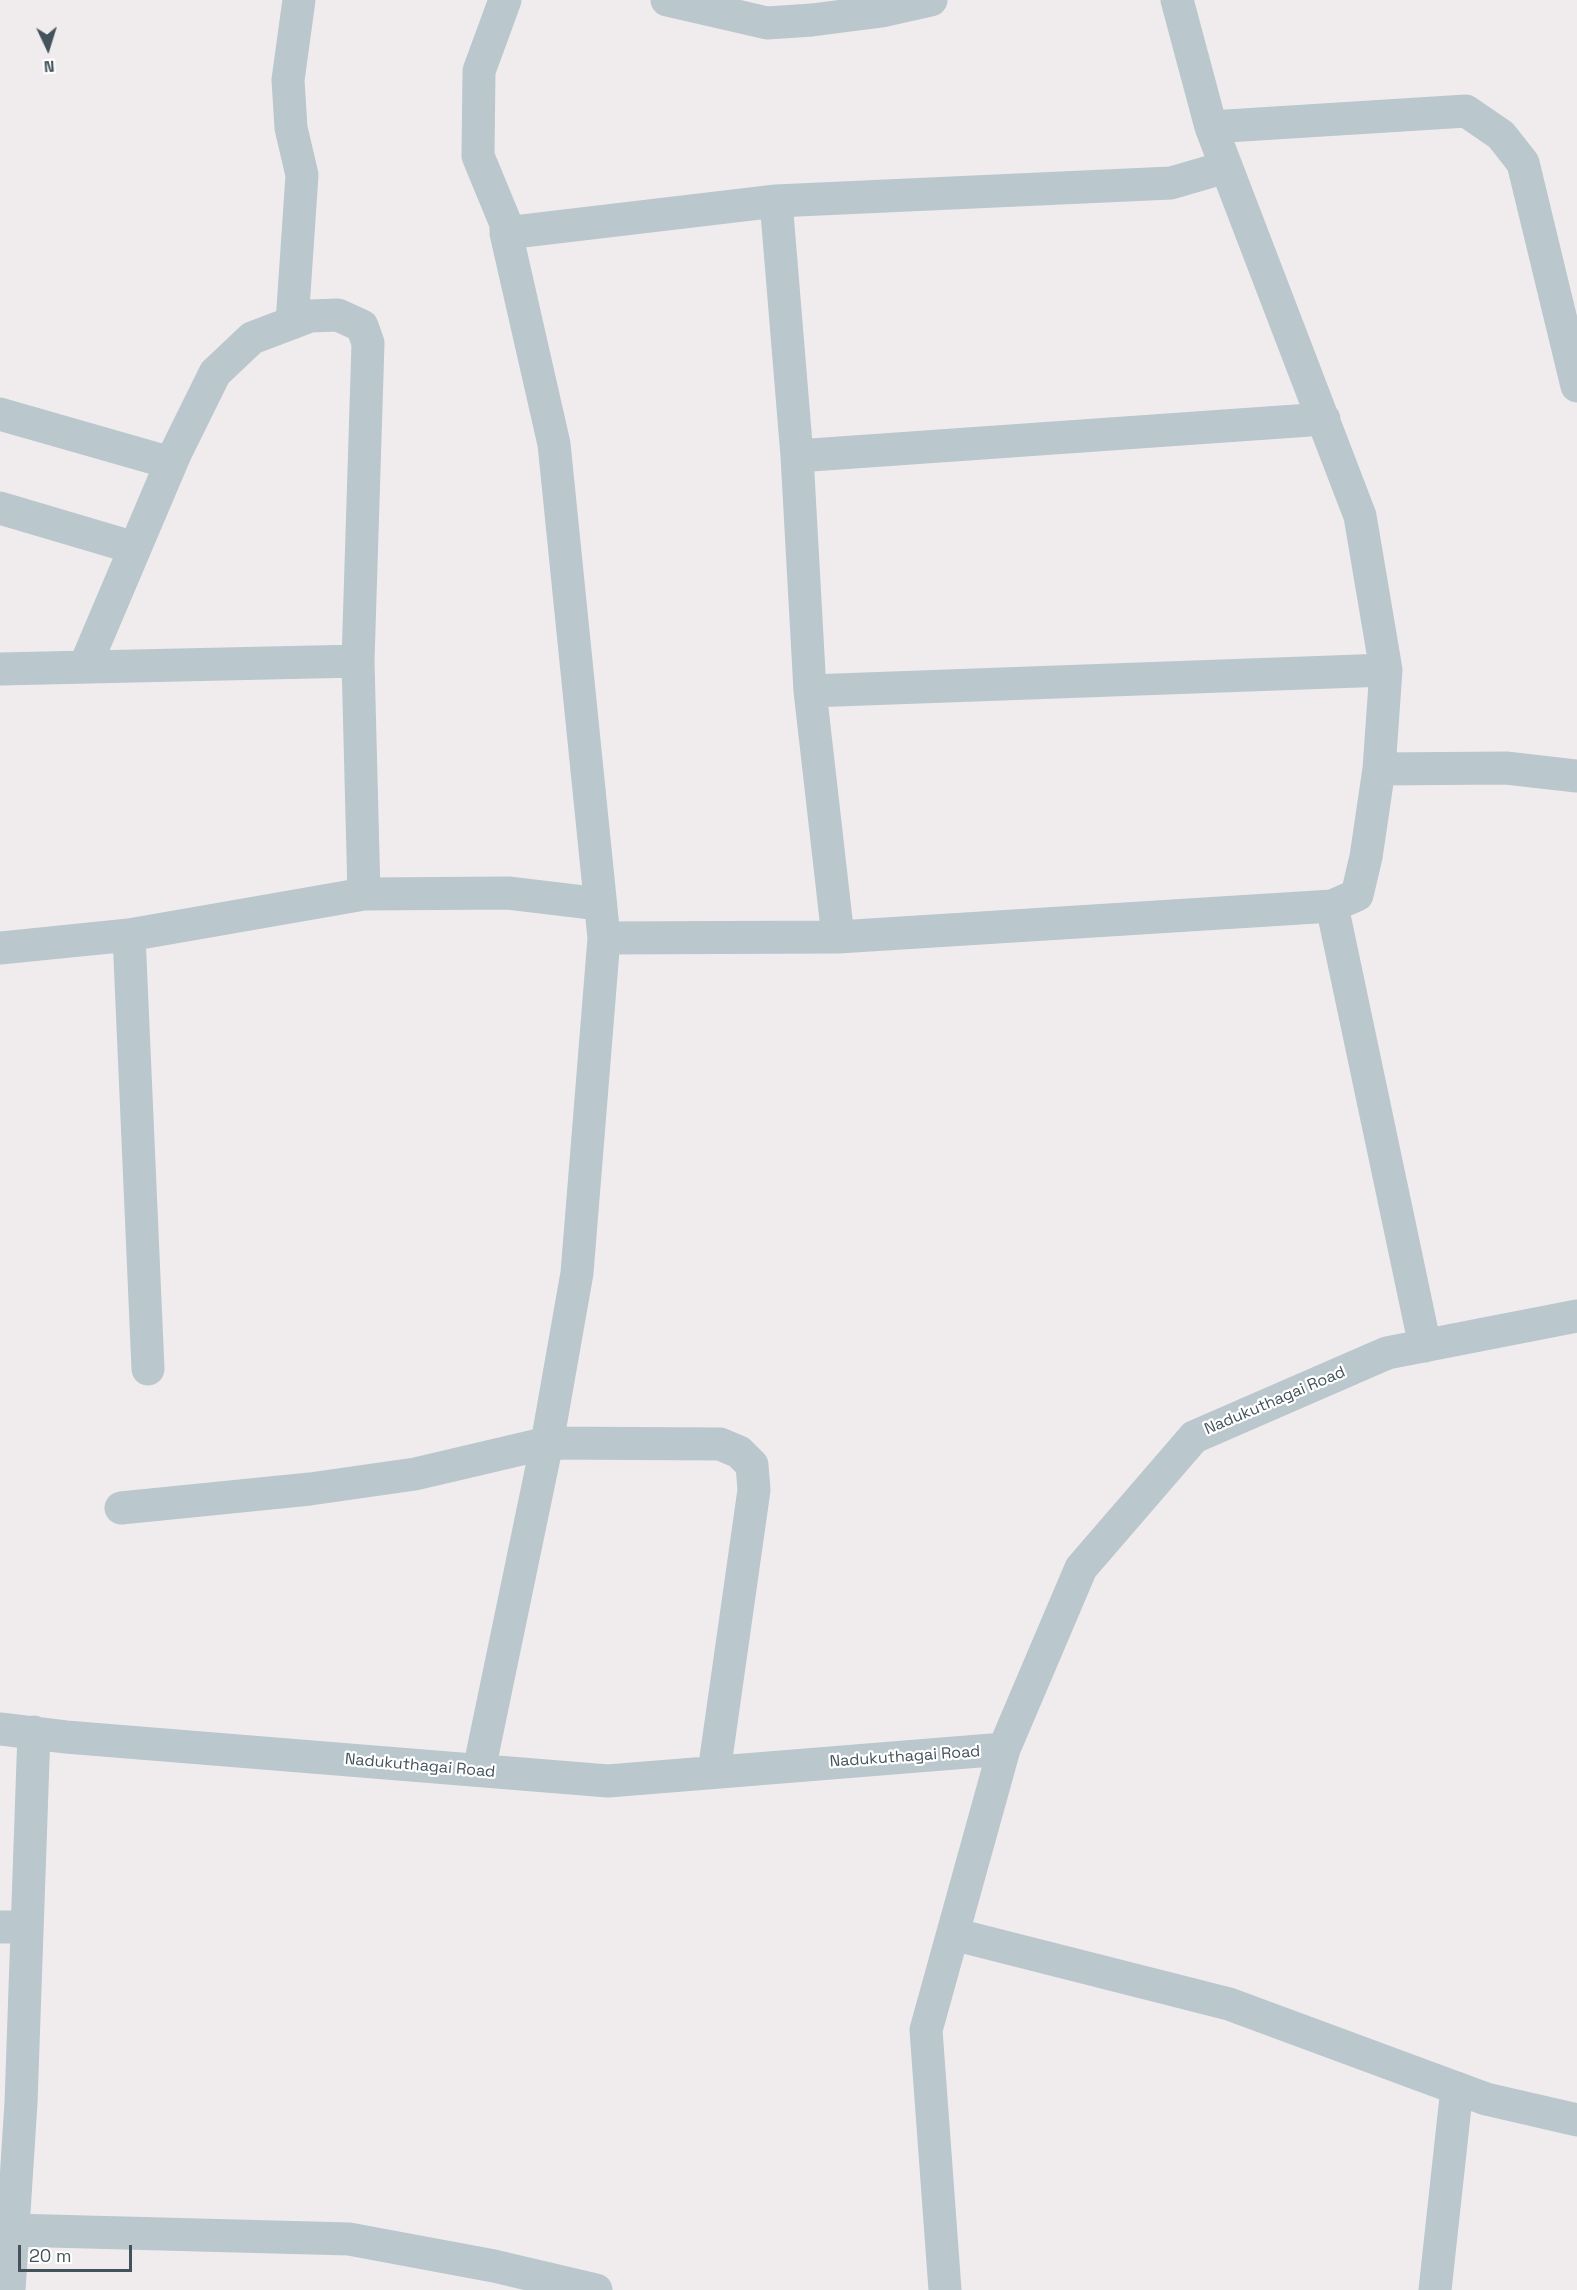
<!DOCTYPE html>
<style>
body{margin:0}
#map{position:relative;width:1577px;height:2290px;overflow:hidden;background:#f0eced;font-family:"Space Grotesk",sans-serif}
canvas{display:block}
.north{position:absolute;left:18px;top:18px;width:60px;height:60px;-webkit-text-stroke:4px #fff;paint-order:stroke;rotate:176deg;font-size:16px;font-weight:700;line-height:24px;text-align:center;color:#44535b}
.north::after{content:'';display:block;margin:auto;width:21px;height:27px;background:#44535b;clip-path:polygon(50% 0,100% 100%,50% 72%,0 100%)}
.scale{position:absolute;left:18px;top:2245px;width:114px;height:27px;box-sizing:border-box;border:3px solid #44535b;border-top:0;padding-left:8px;font-size:18px;line-height:21px;white-space:nowrap;color:#44535b;-webkit-text-stroke:4px #fff;paint-order:stroke}
</style>
<div id="map">
<canvas width="1577" height="2290"></canvas>
<div class="north">N</div>
<div class="scale">20 m</div>
</div>
<script>
const ctx = document.querySelector('canvas').getContext('2d');
ctx.lineJoin = 'round';
const toPath = rows => new Path2D(rows.map(r => 'M' + r).join(''));
function strokePath(path, color, width, dash) { ctx.strokeStyle = color; ctx.lineWidth = width; ctx.lineCap = dash ? 'butt' : 'round'; ctx.setLineDash(dash || []); ctx.stroke(path); }
function drawText(font, color, halo, rows, align = 'center') {
  ctx.font = font + ' "Space Grotesk",sans-serif'; ctx.lineWidth = 4.5; ctx.setLineDash([]); ctx.textBaseline = 'middle'; ctx.strokeStyle = halo; ctx.fillStyle = color; for (const [text, x, y, turn = 0] of rows) {
    ctx.save(); ctx.translate(x, y); ctx.rotate((+turn || 0) * Math.PI / 180); ctx.textAlign = isNaN(turn) ? turn : align; if (halo) ctx.strokeText(text, 0, 0); ctx.fillText(text, 0, 0); ctx.restore();
  }
}
strokePath(toPath([
 [505,0,479,71,478,156,506,224,506,233,554,444,604,938],
 [667,0,767,23,812,20,882,11,931,0],
 [1211,127,1466,111,1501,135,1523,163,1577,386],
 [776,201,797,456,810,691],
 [506,233,776,201,1171,183,1226,167],
 [292,323,302,175,291,128,288,80,299,0],
 [0,414,171,463],
 [797,456,1324,419],
 [0,508,135,548],
 [85,666,175,454,215,373,252,338,310,316,338,315,362,326,368,343,358,661,364,894],
 [0,669,358,661],
 [1379,769,1506,768,1577,776],
 [1332,906,1425,1346],
 [129,935,148,1369],
 [838,937,810,691,1386,670],
 [0,948,129,935,364,894,508,893,600,904],
 [121,1508,310,1489,415,1474,547,1443,720,1444,739,1452,752,1465,754,1490,714,1772],
 [0,1729,66,1737,608,1781,1004,1749],
 [479,1770,547,1443,577,1273,604,938,838,937,1332,906,1357,895,1366,857,1379,769,1386,670,1360,516,1211,127,1177,0],
 [0,1927,27,1927],
 [953,1934,1229,2004,1486,2099,1577,2120],
 [12,2230,349,2239,494,2266,596,2290],
 [9,2290,21,2103,34,1732],
 [945,2290,926,2030,1004,1749,1081,1568,1194,1437,1387,1353,1577,1316],
 [1435,2290,1457,2088]
]), '#bac7cd', 33);
drawText('16px', '#44535b', '#fff', [
 ["Nadukuthagai Road",1275,1401,-23],
 ["Nadukuthagai Road",905,1757,-4],
 ["Nadukuthagai Road",420,1766,5]
]);
</script>
